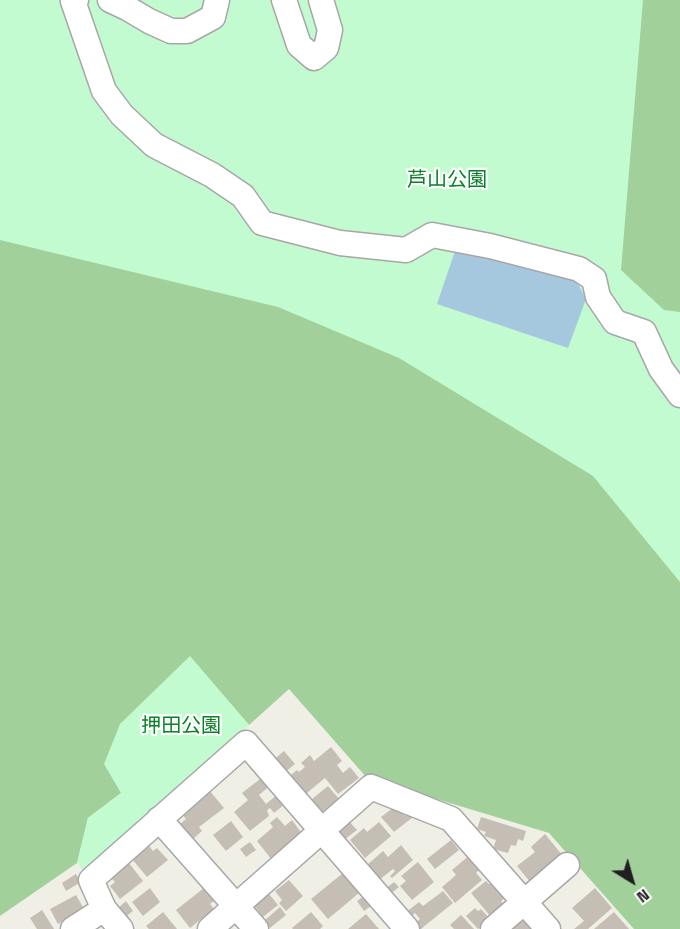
<!DOCTYPE html>
<meta charset="utf-8">
<style>
body{margin:0}
#map{position:relative;width:680px;height:929px;overflow:hidden;background:#f0efe6;font-family:"Space Grotesk",sans-serif}
canvas{display:block}
.north{position:absolute;left:602px;top:851px;width:60px;height:60px;-webkit-text-stroke:4px #fff;paint-order:stroke;rotate:143deg;font-size:16px;font-weight:700;line-height:24px;text-align:center;color:#202020}
.north::after{content:'';display:block;margin:auto;width:21px;height:27px;background:#202020;clip-path:polygon(50% 0,100% 100%,50% 72%,0 100%)}
</style>
<div id="map">
<canvas width="680" height="929"></canvas>
<div class="north">N</div>
</div>
<script>
const ctx = document.querySelector('canvas').getContext('2d');
ctx.lineJoin = 'round';
function paint(path, color) { ctx.fillStyle = color; ctx.fill(path, 'evenodd'); }
const toPath = rows => new Path2D(rows.map(r => 'M' + r).join(''));
function strokePath(path, color, width, dash) { ctx.strokeStyle = color; ctx.lineWidth = width; ctx.lineCap = dash ? 'butt' : 'round'; ctx.setLineDash(dash || []); ctx.stroke(path); }
function drawText(font, color, halo, rows, align = 'center') {
  ctx.font = font + ' "Space Grotesk","Noto Sans JP",sans-serif'; ctx.lineWidth = 4.5; ctx.setLineDash([]); ctx.textBaseline = 'middle'; ctx.strokeStyle = halo; ctx.fillStyle = color; for (const [text, x, y, turn = 0] of rows) {
    ctx.save(); ctx.translate(x, y); ctx.rotate((+turn || 0) * Math.PI / 180); ctx.textAlign = isNaN(turn) ? turn : align; if (halo) ctx.strokeText(text, 0, 0); ctx.fillText(text, 0, 0); ctx.restore();
  }
}
paint(toPath([
 [0,0,680,0,680,929,634,929,549,833,367,778,289,689,249,725,190,657,121,793,88,818,77,863,0,916]
]), '#a1d09a');
paint(toPath([
 [0,0,643,0,621,270,664,310,680,312,680,582,593,476,399,358,278,307,0,240],
 [190,656,249,725,87,874,77,863,88,818,121,793,104,764,120,724]
]), '#c3fbd0');
paint(toPath([
 [457,245,577,282,586,299,568,348,437,304]
]), '#a6c8df');
paint(toPath([
 [331,747,342,761,337,765,343,773,350,767,359,778,338,794,325,778,301,798,286,779,297,770,299,772,305,767,301,763,310,755,314,761],
 [284,751,295,764,283,774,272,761],
 [264,776,271,785,259,795,266,804,278,794,285,804,274,813,270,808,267,810,269,816,250,831,234,812,248,800,242,793],
 [328,786,339,799,322,812,312,799],
 [209,790,224,808,199,827,202,831,193,839,180,824,186,819,181,813],
 [397,805,405,816,409,812,413,817,394,832,381,817],
 [277,817,285,826,292,820,303,835,272,860,257,841,273,827,270,823],
 [481,817,526,831,523,841,518,839,516,846,511,845,508,853,493,849,496,840,484,836,486,832,477,829],
 [347,819,357,830,344,840,335,829],
 [231,821,243,837,226,851,213,835],
 [379,822,391,836,365,858,350,840,364,828,367,832],
 [545,834,563,856,531,883,517,866,535,852,531,847],
 [451,840,459,850,435,869,427,859],
 [250,842,256,850,246,857,240,849],
 [147,843,153,851,157,848,168,860,147,877,132,859],
 [401,845,413,860,392,878,390,876,395,871,393,869,379,880,367,865,383,851,388,857],
 [471,854,482,867,476,873,482,880,455,903,442,887,456,875,452,870],
 [418,862,434,882,412,900,400,886,406,881,401,876],
 [129,863,143,881,120,899,110,886,115,882,111,878],
 [343,873,359,893,328,919,311,899],
 [76,874,81,882,66,891,62,883],
 [289,880,303,896,286,911,279,903,282,900,275,891],
 [486,881,489,884,493,881,506,897,501,901,505,906,491,917,471,893],
 [394,882,399,887,389,895,385,889],
 [150,888,160,902,143,916,132,902],
 [204,888,214,901,210,904,214,909,190,928,176,910],
 [595,888,612,908,588,929,574,929,584,921,572,908],
 [265,889,278,905,263,917,250,900],
 [443,891,453,903,421,929,419,929,415,924,420,919,415,913,409,918,405,913,419,902,423,906],
 [368,893,375,903,364,911,357,901],
 [76,895,84,909,58,924,50,909],
 [126,901,133,911,123,919,116,910],
 [280,907,286,915,270,928,264,921],
 [475,908,478,911,481,909,490,919,478,929,466,916],
 [42,910,54,929,37,929,30,918],
 [163,912,177,929,149,929,146,926],
 [311,912,323,926,320,929,293,929,292,928],
 [614,912,629,929,594,929],
 [366,914,379,929,348,929],
 [461,915,474,929,454,929,450,925],
 [527,915,538,929,510,929]
]), '#c5beb5');
const minor = toPath([
 [76,0,73,1,104,91,122,115,154,145,212,175,243,196,262,223,340,243,406,250,432,235,490,246,579,269,594,279,598,297,615,322,644,332,661,369,680,395],
 [110,0,127,8,149,21,171,31,187,31,213,17,217,0],
 [284,0,299,45,314,58,326,48,330,30,321,0],
 [159,819,256,929],
 [73,929,104,909],
 [121,929,104,909,91,880,246,743,407,929],
 [210,929,371,787,451,819,548,929],
 [493,929,567,865]
]);
strokePath(minor, '#a7a7a7', 27);
strokePath(minor, '#fff', 24);
drawText('20px', '#098228', '#fff', [
 ["芦山公園",447,181],
 ["押田公園",181,727]
]);
</script>
